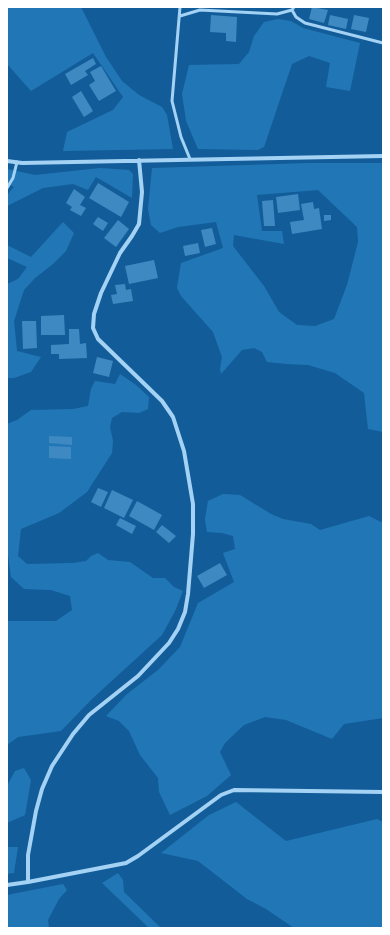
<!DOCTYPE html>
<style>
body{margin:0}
#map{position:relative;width:390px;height:935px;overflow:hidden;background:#125d99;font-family:"DejaVu Sans",sans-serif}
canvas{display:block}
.frame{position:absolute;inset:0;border:8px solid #fff;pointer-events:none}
</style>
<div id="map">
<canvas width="390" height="935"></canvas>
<div class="frame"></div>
</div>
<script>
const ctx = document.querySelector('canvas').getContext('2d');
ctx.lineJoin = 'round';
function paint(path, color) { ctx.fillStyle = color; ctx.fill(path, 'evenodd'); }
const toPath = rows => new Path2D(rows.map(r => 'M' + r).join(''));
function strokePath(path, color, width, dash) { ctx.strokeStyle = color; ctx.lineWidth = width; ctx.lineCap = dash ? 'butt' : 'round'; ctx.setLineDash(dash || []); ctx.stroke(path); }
paint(toPath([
 [7,7,81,7,106,57,122,81,139,95,162,107,167,115,173,149,63,151,67,132,113,110,123,97,93,53,31,91,7,64],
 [278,19,291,21,303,28,360,43,350,91,326,87,330,63,309,56,292,64,264,147,258,150,198,149,186,121,182,94,189,65,239,64,249,52,254,36,264,22],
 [310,163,383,163,383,432,368,429,364,393,335,373,308,365,287,364,267,362,262,352,254,348,242,350,221,374,220,369,222,357,213,332,181,296,177,288,181,263,223,248,216,222,178,227,160,233,151,225,148,209,152,168],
 [318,190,357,227,358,242,347,285,334,319,315,326,297,325,279,312,264,286,233,246,234,235,284,244,282,231,262,231,257,195],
 [100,168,129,170,133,174,132,198,96,177,88,190,73,184,43,188,7,206,7,195,14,187,7,183,7,169,35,175],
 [63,222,74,233,66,251,53,264,35,278,24,290,14,321,17,351,41,357,31,372,14,378,7,378,7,284,18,279,27,267,7,258,7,245,31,257],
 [120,374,136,385,149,397,148,409,139,413,122,412,112,418,110,427,113,441,112,453,87,492,59,513,21,529,18,556,27,564,73,563,86,561,91,556,98,553,108,560,130,562,153,578,165,578,174,587,183,591,175,611,162,635,92,699,61,731,18,737,7,745,7,621,56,621,72,610,70,596,51,590,24,589,11,577,7,548,7,424,17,420,31,410,73,409,88,406,91,389,95,381,115,384],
 [223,494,240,495,271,514,283,519,311,524,320,530,369,516,383,523,383,718,344,724,332,739,286,720,265,717,244,725,225,743,220,752,231,775,207,796,170,815,159,792,158,778,140,755,129,731,119,721,106,716,127,694,158,670,180,647,198,603,234,582,223,553,235,549,233,536,222,533,207,532,205,519,208,501],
 [24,768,31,780,25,815,7,823,7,786,15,771],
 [236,802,286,841,377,819,383,822,383,928,294,928,266,909,247,899,198,861,161,853,209,815],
 [7,847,18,847,14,873,7,874],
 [118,873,123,880,124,892,161,928,149,928,102,883],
 [63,884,67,890,59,899,48,920,49,928,7,928,7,895]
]), '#2177b6');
paint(toPath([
 [312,7,328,10,324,23,309,19],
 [211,15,237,17,236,42,226,41,226,33,210,32],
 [330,15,348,19,346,29,328,25],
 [354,15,369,18,366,32,351,29],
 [93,58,96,64,85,71,88,75,71,85,65,74],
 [101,66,116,91,99,101,89,85,95,81,90,72],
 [81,91,93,111,84,117,72,97],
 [98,183,129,202,121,217,89,198],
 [74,189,85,197,80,205,86,208,81,216,70,210,72,207,66,203],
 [298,194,300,210,278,213,276,197],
 [273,200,275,226,264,226,262,201],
 [313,202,314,209,319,208,322,229,292,234,290,222,304,220,301,204],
 [324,215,331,215,331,220,324,221],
 [98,217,108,223,103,231,93,224],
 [118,220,129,229,116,247,104,238],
 [212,228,216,244,205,247,201,230],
 [198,243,200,253,185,256,183,246],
 [154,260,158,278,129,284,125,266],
 [125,284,126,290,131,289,133,301,113,304,111,295,117,294,115,285],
 [64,315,65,335,41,335,41,316],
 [22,321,36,321,37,348,23,349],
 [69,329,79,329,80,344,86,343,87,358,59,359,59,354,51,354,51,345,69,344],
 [97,357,113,361,109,377,93,373],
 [49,436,72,437,72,445,49,443],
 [49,446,71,447,71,459,49,458],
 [98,488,108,492,101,507,91,502],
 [112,490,133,500,124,518,104,508],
 [137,501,162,515,154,530,129,516],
 [120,518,136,526,132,534,116,525],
 [162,525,176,536,169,543,156,532],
 [220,563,227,575,204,588,197,576]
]), '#3f89c2');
strokePath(toPath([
 [180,7,172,101,181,137,190,159],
 [292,10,296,17,305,23,383,43],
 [180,16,200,10,277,14,292,10,294,7],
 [7,188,13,178,17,162]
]), '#a4d2f4', 3);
strokePath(toPath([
 [7,161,22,163,383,156],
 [28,882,28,855,36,811,42,789,52,766,73,734,89,715,138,676,169,643,178,629,185,612,188,594,193,534,193,504,184,451,173,417,162,401,98,339,93,328,94,314,101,293,120,253,132,236,139,224,142,192,139,160],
 [7,885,28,882,126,863,138,856,221,795,234,790,383,792]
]), '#a4d2f4', 4);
</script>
